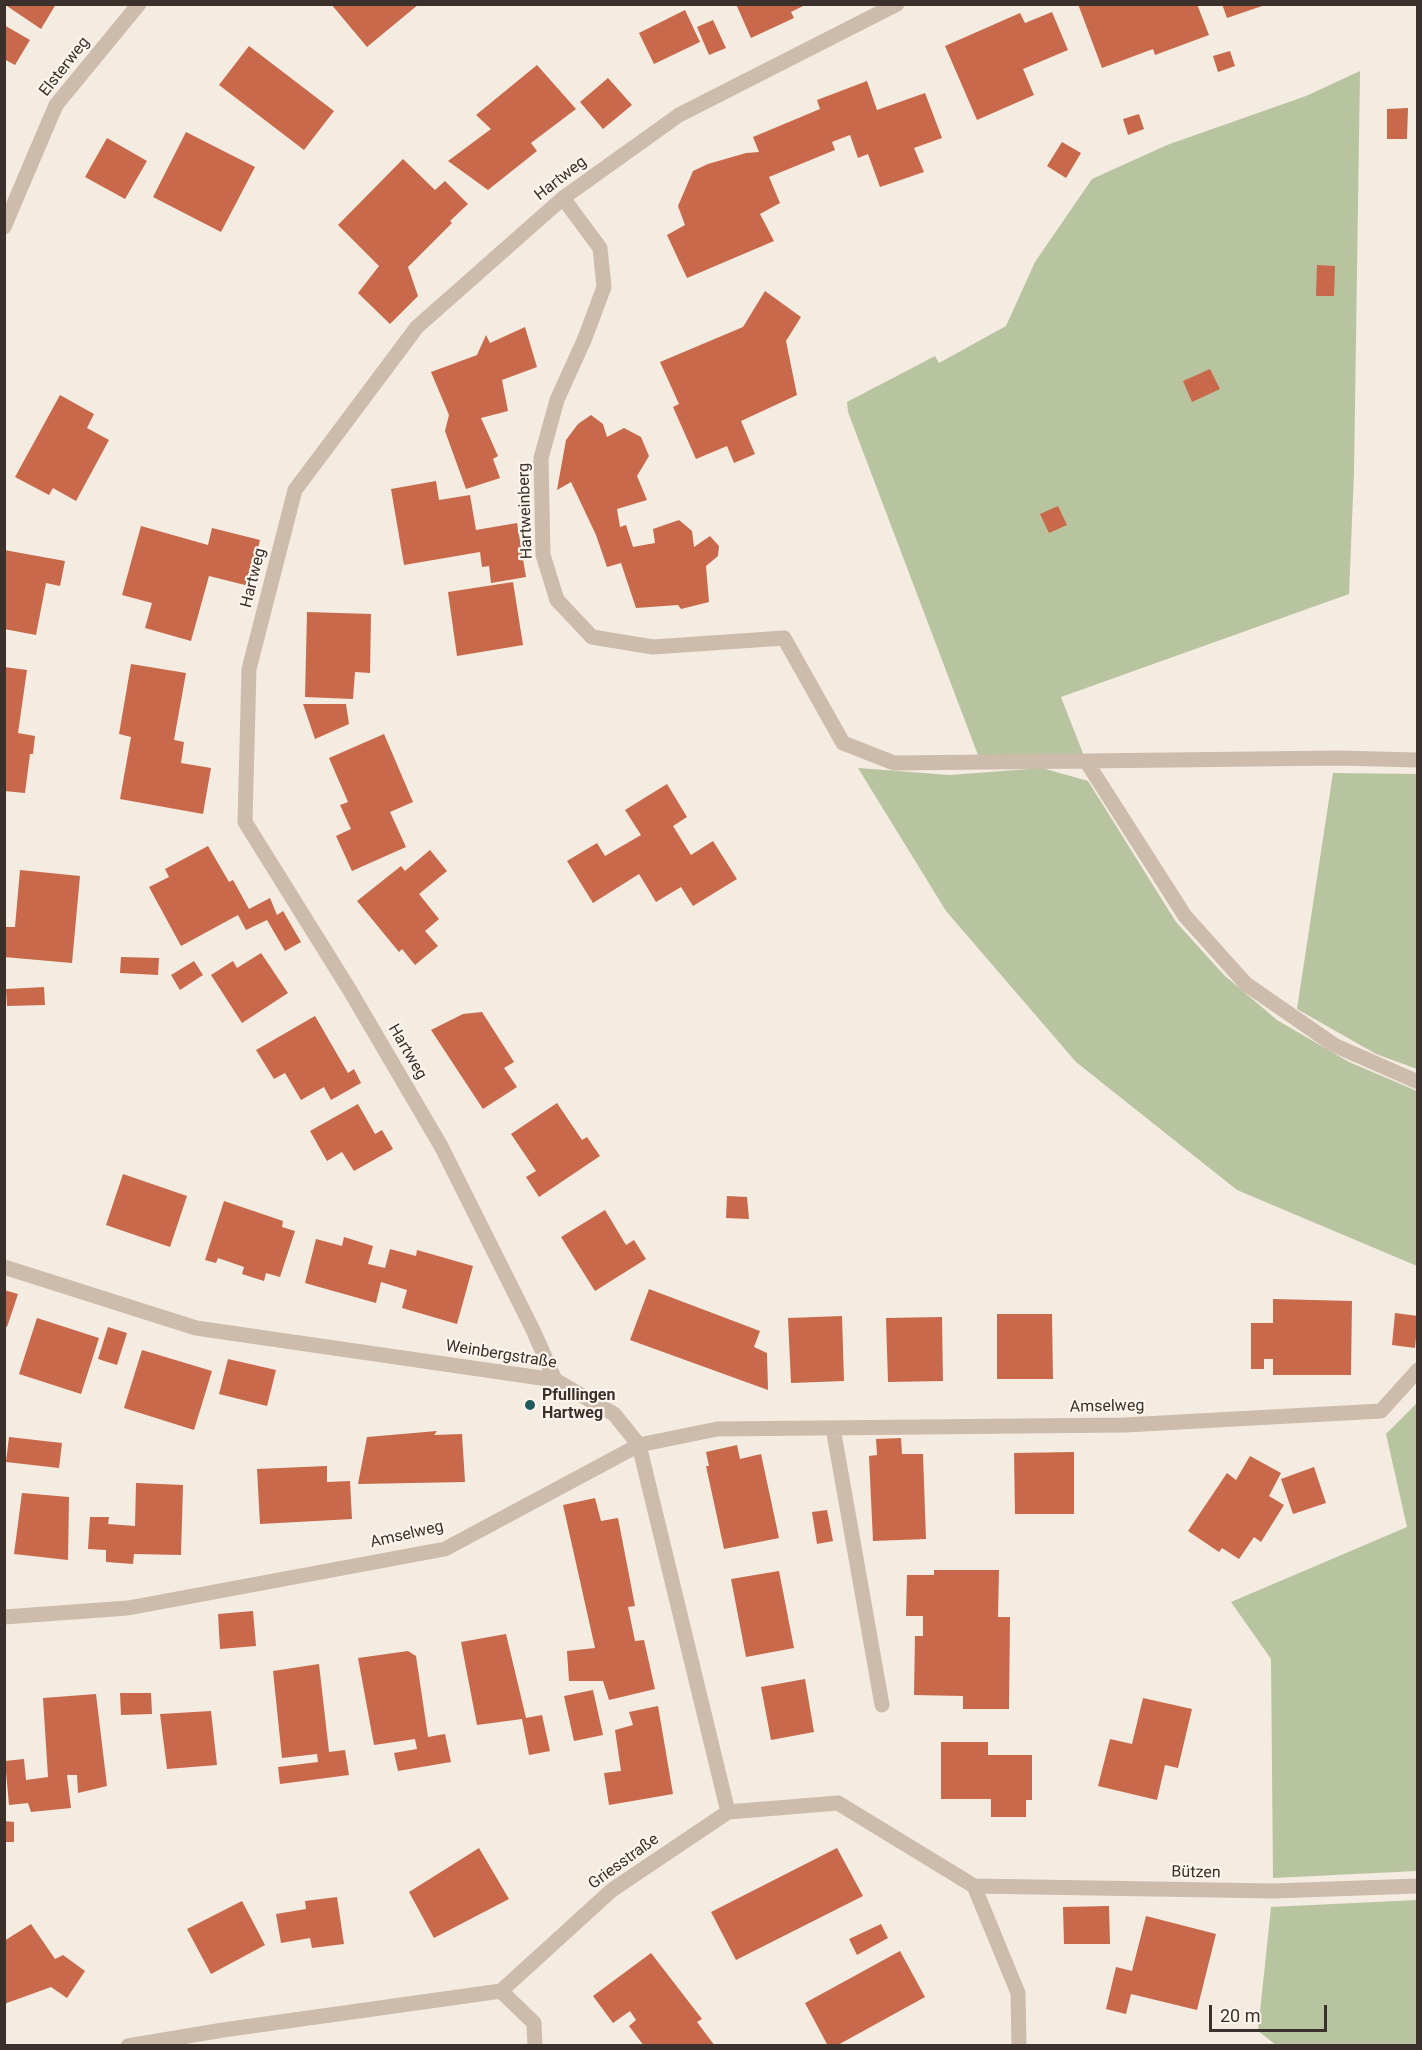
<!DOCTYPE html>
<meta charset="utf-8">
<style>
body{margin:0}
#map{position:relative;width:1422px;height:2050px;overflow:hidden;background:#f4ebe1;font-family:Roboto,sans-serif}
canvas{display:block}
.frame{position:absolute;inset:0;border:6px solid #3b302b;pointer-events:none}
.scale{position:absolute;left:1209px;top:2005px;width:118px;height:27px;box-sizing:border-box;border:3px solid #3b302b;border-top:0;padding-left:8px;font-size:18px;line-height:21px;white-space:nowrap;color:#3b302b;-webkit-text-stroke:4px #fbf5ee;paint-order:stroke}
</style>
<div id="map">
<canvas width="1422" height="2050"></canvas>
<div class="frame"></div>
<div class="scale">20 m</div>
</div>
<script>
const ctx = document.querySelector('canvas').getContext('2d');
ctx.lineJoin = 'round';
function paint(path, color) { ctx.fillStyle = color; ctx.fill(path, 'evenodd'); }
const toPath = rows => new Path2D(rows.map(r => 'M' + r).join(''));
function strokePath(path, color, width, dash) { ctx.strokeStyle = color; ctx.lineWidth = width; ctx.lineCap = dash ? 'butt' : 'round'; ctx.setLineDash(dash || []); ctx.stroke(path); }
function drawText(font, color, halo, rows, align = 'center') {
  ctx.font = font + ' Roboto,sans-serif'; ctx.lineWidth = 4.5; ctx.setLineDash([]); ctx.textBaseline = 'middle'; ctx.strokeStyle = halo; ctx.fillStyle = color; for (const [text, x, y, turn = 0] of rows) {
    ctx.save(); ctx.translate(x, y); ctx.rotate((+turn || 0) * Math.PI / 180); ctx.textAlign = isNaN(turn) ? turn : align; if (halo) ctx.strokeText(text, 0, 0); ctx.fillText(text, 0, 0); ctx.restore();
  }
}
paint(toPath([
 [1360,71,1354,472,1349,594,1061,697,1084,756,978,755,848,412,847,402,935,356,939,363,1006,326,1035,262,1092,179,1167,145,1306,96],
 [858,768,950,775,1042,768,1088,781,1176,922,1224,975,1277,1020,1349,1062,1417,1091,1417,1266,1237,1190,1076,1062,946,911],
 [1333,773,1417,774,1417,1069,1376,1054,1297,1009],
 [1417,1403,1417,1871,1273,1878,1271,1659,1231,1602,1407,1527,1386,1434],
 [1417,1900,1417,2045,1276,2045,1258,2031,1271,1907]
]), '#b8c4a0');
paint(toPath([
 [4,4,56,4,41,29],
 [331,4,419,4,367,47],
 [736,4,807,4,791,12,794,18,751,38],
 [1078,4,1197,4,1209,35,1155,55,1153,49,1102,68],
 [1222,4,1265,4,1265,5,1227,18],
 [685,10,700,42,654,64,639,33],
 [1052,12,1068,50,1023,69,1034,95,977,120,945,46,1020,13,1025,23],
 [713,20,726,48,709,55,697,27],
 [4,25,30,40,15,65,4,59],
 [249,46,334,111,304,150,219,85],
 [1230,51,1235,66,1218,72,1213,56],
 [537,65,576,109,531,143,537,151,488,190,448,161,491,129,476,115],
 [608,78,632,105,603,129,580,102],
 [867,81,877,110,925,93,942,138,914,148,924,172,880,187,868,154,858,158,850,135,832,142,835,150,769,177,780,203,760,214,774,241,687,278,667,235,685,225,678,206,693,171,708,164,746,153,759,152,753,137,820,109,817,100],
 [1408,108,1407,139,1387,139,1387,109],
 [1139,114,1144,129,1128,135,1123,119],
 [186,132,255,167,221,232,153,197],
 [107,138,147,161,125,199,85,177],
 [1062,142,1081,153,1066,178,1047,166],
 [403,159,435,190,445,181,468,204,450,221,452,223,408,267,418,296,390,324,358,293,379,266,338,225],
 [1317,265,1335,266,1334,296,1316,296],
 [765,291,801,317,786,341,797,395,741,421,755,454,734,463,727,446,696,459,673,407,679,404,660,362,743,327],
 [525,327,537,367,502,380,508,411,481,418,498,456,493,459,500,478,466,489,445,431,449,415,431,372,477,355,486,335,490,343],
 [1210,369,1220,389,1192,402,1183,381],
 [60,395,94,414,87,428,109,440,76,501,53,488,49,495,15,477],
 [591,415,603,424,607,437,624,428,641,437,649,456,637,476,647,500,617,509,620,527,626,525,633,547,655,543,653,529,679,520,692,531,694,547,710,536,719,546,718,556,706,566,709,602,681,609,678,605,636,608,621,563,607,567,596,535,571,482,557,490,566,440,578,424],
 [436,481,439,500,470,495,476,530,517,523,526,577,491,583,489,566,482,567,480,552,404,565,391,489],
 [1058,506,1067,525,1049,533,1040,514],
 [141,526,208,545,212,528,260,540,249,586,209,576,191,641,145,628,152,603,122,595],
 [4,550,65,561,60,586,46,583,36,635,4,629],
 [513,582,523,645,457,656,448,592],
 [307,612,371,614,370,673,355,672,353,699,305,697],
 [131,664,186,673,174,740,184,742,181,763,211,768,203,814,120,799,131,737,119,734],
 [4,667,27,670,18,733,35,736,33,754,30,754,25,793,4,791],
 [303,704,346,704,349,724,315,739],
 [384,734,413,802,390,812,406,847,352,871,336,836,351,829,340,805,348,802,329,758],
 [667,784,687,817,673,826,691,855,713,841,737,879,693,906,681,887,656,902,639,874,593,903,567,861,597,843,605,856,641,835,625,810],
 [208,846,229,882,233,880,249,909,270,898,277,915,283,911,301,942,285,951,267,920,246,930,238,915,181,946,149,887,169,877,165,869],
 [430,850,447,871,419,894,439,919,425,931,438,946,415,965,402,949,399,952,357,901,401,866,405,871],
 [20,870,80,876,72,963,4,957,4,927,15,927],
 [261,953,288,993,242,1023,211,975,233,961,237,968],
 [121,957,159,958,158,975,120,973],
 [194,961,203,975,180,990,171,975],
 [44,987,45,1005,7,1006,6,989],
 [482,1012,514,1062,504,1068,517,1087,483,1109,431,1030,463,1014],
 [315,1016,348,1073,354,1069,361,1083,331,1100,324,1087,301,1100,285,1073,274,1079,256,1050],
 [557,1103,582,1140,587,1137,600,1156,539,1197,526,1177,536,1171,511,1134],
 [358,1104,375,1134,382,1130,393,1149,354,1171,342,1152,327,1161,310,1131],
 [123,1174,187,1196,170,1247,106,1225],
 [727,1196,747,1197,749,1219,726,1218],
 [224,1201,283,1221,282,1227,295,1231,280,1277,266,1273,264,1281,242,1274,244,1267,218,1258,216,1263,205,1260],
 [605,1210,626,1245,634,1240,646,1259,595,1291,561,1237],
 [344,1237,373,1246,368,1264,385,1268,390,1249,416,1256,417,1250,473,1266,457,1324,402,1308,407,1290,381,1282,376,1303,305,1283,316,1239,342,1246],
 [649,1289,760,1331,754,1347,767,1353,768,1390,630,1340],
 [4,1290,18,1294,7,1327,4,1326],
 [1273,1299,1352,1301,1351,1375,1273,1375,1273,1359,1264,1359,1264,1369,1251,1369,1251,1323,1273,1323],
 [1395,1313,1418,1316,1415,1348,1392,1345],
 [997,1314,1052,1314,1053,1379,997,1379],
 [842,1316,844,1381,791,1383,788,1318],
 [942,1317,943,1381,888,1382,886,1318],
 [37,1318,99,1338,81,1394,19,1374],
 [108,1327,127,1333,117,1365,98,1359],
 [142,1350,212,1371,194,1430,124,1408],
 [228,1359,276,1370,267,1406,219,1394],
 [437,1431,434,1435,462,1434,465,1482,358,1484,367,1437],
 [9,1437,62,1443,59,1468,6,1462],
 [901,1438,902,1454,923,1454,926,1539,873,1541,869,1456,877,1455,876,1439],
 [737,1445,740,1459,761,1454,779,1538,724,1549,706,1466,709,1466,706,1452],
 [1074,1452,1074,1514,1015,1514,1014,1453],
 [1250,1456,1281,1473,1269,1496,1284,1505,1261,1542,1254,1537,1239,1559,1222,1548,1219,1552,1188,1531,1227,1473,1236,1480],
 [327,1466,327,1482,350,1481,352,1519,260,1524,257,1469],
 [1314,1467,1326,1503,1293,1514,1281,1479],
 [136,1483,183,1485,181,1555,134,1554,133,1564,106,1562,106,1550,88,1549,90,1517,109,1517,108,1524,135,1526],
 [22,1493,69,1497,68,1560,14,1554],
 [595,1498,601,1521,618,1518,635,1606,628,1607,635,1641,644,1640,655,1689,609,1700,603,1681,569,1681,567,1651,595,1648,563,1505],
 [827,1510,833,1541,817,1544,812,1512],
 [934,1570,999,1570,998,1617,1010,1617,1009,1709,963,1709,963,1696,914,1695,915,1636,923,1636,923,1616,906,1616,907,1575,934,1575],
 [779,1571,794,1648,746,1657,731,1579],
 [253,1611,256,1646,220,1649,218,1614],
 [506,1634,526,1718,542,1715,550,1751,529,1755,522,1719,477,1725,461,1642],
 [408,1651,416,1656,428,1737,445,1734,451,1762,398,1771,394,1753,417,1749,415,1739,374,1745,358,1658],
 [319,1664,329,1752,345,1750,349,1775,280,1784,278,1767,318,1762,317,1754,282,1758,273,1671],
 [805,1679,814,1732,771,1740,761,1687],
 [593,1690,603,1735,574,1741,564,1696],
 [120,1693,151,1693,152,1714,121,1715],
 [96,1694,107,1786,78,1793,77,1775,67,1775,71,1808,31,1812,28,1803,9,1805,5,1761,24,1759,26,1780,48,1777,43,1698],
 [1143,1698,1192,1709,1178,1768,1165,1765,1157,1800,1098,1786,1110,1739,1132,1744],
 [658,1706,673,1794,609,1805,604,1773,621,1771,615,1730,633,1725,629,1712],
 [211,1711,217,1765,167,1769,160,1714],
 [941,1742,988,1742,988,1755,1032,1755,1032,1800,1026,1800,1026,1817,991,1817,991,1799,941,1799],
 [4,1821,14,1822,14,1842,4,1842],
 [479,1848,509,1899,434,1938,409,1892],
 [837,1848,863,1896,736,1960,711,1912],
 [337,1897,344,1944,312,1948,310,1938,281,1943,276,1914,306,1909,305,1901],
 [242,1901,265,1945,211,1974,187,1929],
 [1109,1906,1110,1944,1064,1944,1063,1907],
 [1146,1916,1216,1934,1197,2010,1131,1994,1126,2014,1106,2009,1116,1967,1132,1971],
 [31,1924,55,1959,63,1955,85,1971,67,1998,51,1987,4,2004,4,1941],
 [881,1924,888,1938,857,1955,849,1939],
 [900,1951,925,1997,836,2046,828,2046,805,2003],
 [651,1953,702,2019,697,2022,715,2046,644,2046,629,2026,636,2020,630,2011,613,2023,593,1996]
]), '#c8694b');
strokePath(toPath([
 [563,198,600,248,604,287,585,338,557,400,541,458,543,555,557,600,592,637,653,647,784,638,843,743,894,763,1086,761,1185,916,1246,984,1334,1045,1418,1082],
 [4,227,56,105,139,4],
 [1086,761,1338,758,1418,760],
 [4,1267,196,1328,555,1380,614,1414,639,1445,728,1812],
 [555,1380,533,1330,441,1146,349,989,245,822,249,669,295,490,417,327,563,198,679,115,897,4],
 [833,1428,882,1705],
 [4,1617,128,1608,445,1549,639,1445,717,1429,1125,1425,1381,1411,1418,1370],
 [974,1886,1273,1891,1418,1886],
 [501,1991,534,2023,535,2046],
 [128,2046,223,2030,501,1991,612,1890,728,1812,838,1803,974,1886,1018,1993,1019,2046]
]), '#cdbbac', 15);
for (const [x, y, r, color] of [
 [530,1405,6,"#1f5a5e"]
]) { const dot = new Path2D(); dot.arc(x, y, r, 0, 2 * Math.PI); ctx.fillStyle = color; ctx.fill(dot); strokePath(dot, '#fbf5ee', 2); }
drawText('16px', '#3b302b', '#fbf5ee', [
 ["Elsterweg",65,67,-52],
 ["Hartweg",561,179,-38],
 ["Hartweinberg",526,511,-92],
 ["Hartweg",254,578,-76],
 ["Hartweg",407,1052,60],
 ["Weinbergstraße",501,1355,9],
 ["Amselweg",1107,1407,-1],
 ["Amselweg",407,1535,-13],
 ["Griesstraße",624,1862,-36],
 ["Bützen",1196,1873,1]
]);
drawText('bold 16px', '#3b302b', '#fbf5ee', [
 ["Pfullingen",542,1396],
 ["Hartweg",542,1414]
], 'left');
</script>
